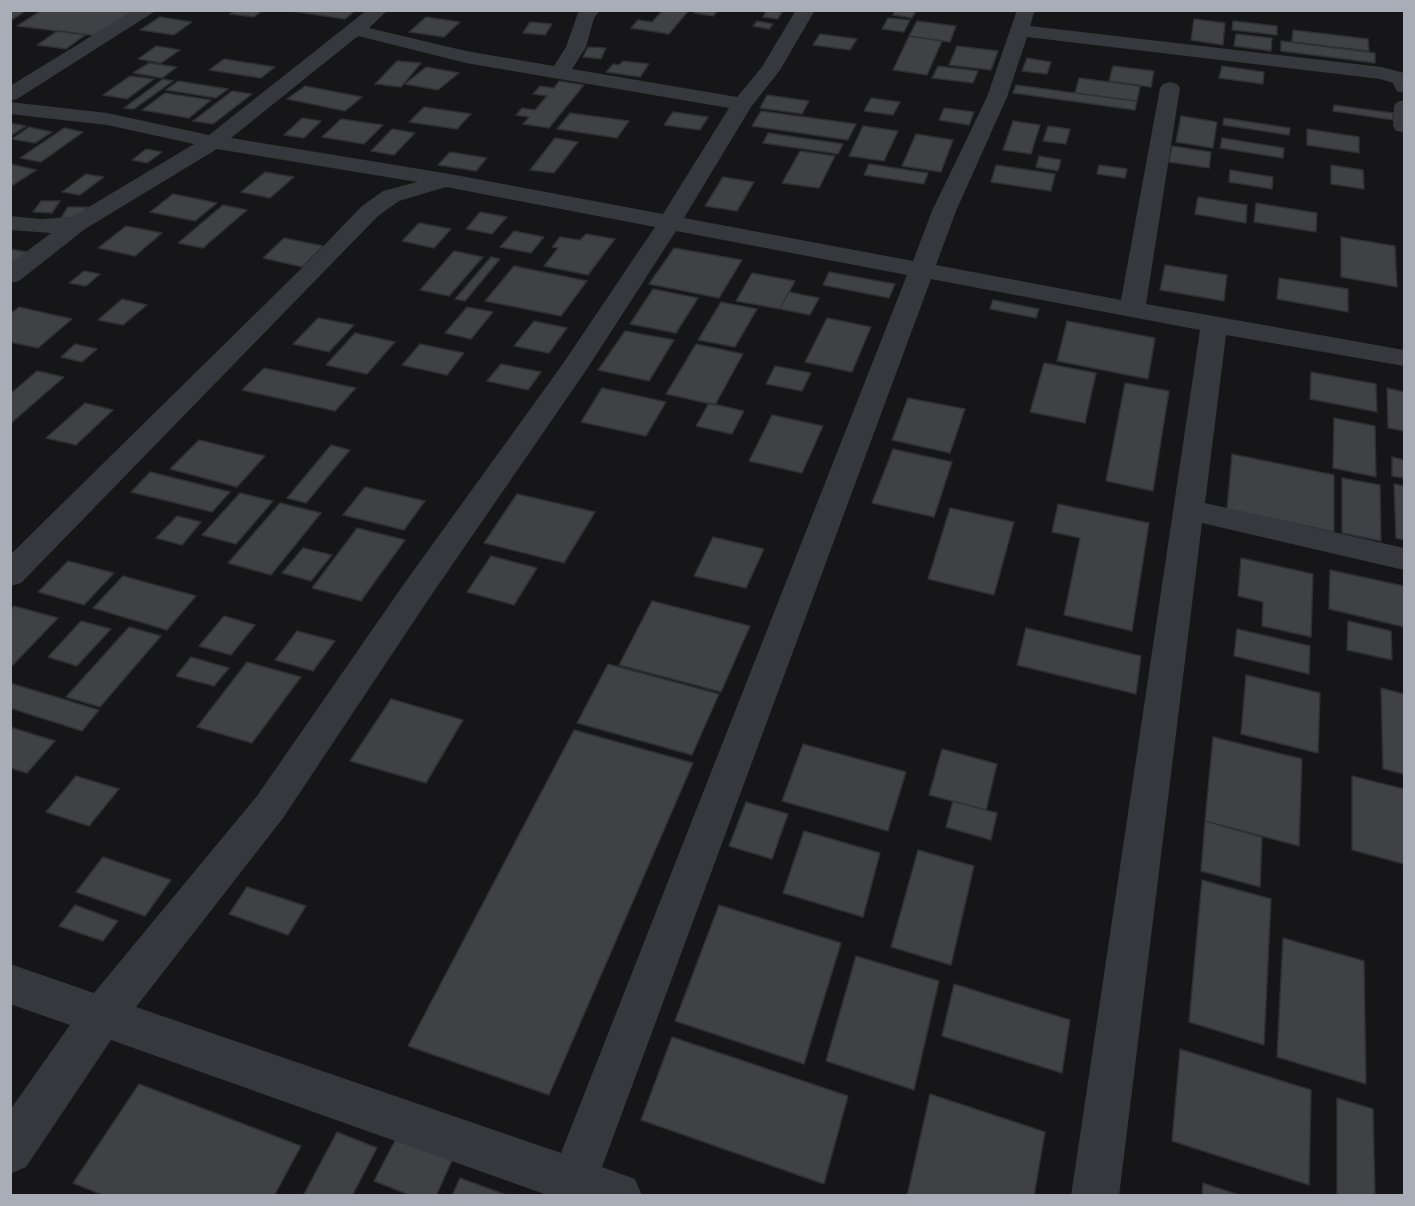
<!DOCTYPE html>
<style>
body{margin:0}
#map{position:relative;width:1415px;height:1206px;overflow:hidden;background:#161618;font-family:"Titillium Web",sans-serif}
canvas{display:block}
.frame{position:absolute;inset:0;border:12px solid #a8adb8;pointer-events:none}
</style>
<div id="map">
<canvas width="1415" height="1206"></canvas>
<div class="frame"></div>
</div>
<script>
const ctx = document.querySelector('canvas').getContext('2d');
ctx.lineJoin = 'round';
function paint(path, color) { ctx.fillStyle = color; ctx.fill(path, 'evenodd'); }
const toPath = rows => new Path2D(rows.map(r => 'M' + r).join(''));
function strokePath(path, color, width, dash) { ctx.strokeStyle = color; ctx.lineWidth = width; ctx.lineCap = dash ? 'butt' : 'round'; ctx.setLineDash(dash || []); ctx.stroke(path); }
const building = toPath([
 [10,10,27,10,10,21,10,10],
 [42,10,136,10,99,36,17,26,42,10],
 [235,10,263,10,254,17,230,14,235,10],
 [284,10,356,10,345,19,284,10],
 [663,10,689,10,669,34,631,28,638,20,652,22,663,10],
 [696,10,718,10,713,16,694,13,696,10],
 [767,10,782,12,778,19,763,17,767,10],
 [895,10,915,10,916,11,912,18,893,15,895,10],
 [160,17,192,22,174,35,140,30,160,17],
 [426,17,460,22,444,37,409,32,426,17],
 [888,18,910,20,904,32,882,29,888,18],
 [1194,19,1225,23,1223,45,1191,40,1194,19],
 [757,21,773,24,769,29,753,26,757,21],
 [917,21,956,26,950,42,909,36,917,21],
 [1233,21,1277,26,1277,35,1232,30,1233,21],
 [530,22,552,24,545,35,523,33,530,22],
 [1293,30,1368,39,1369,51,1292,42,1293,30],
 [57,31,85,35,66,49,37,45,57,31],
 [820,34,857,39,850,50,813,45,820,34],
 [1236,34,1272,38,1271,51,1234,46,1236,34],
 [909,36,942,41,927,75,893,70,909,36],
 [1281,41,1375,53,1375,63,1281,51,1281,41],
 [156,46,180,50,161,63,138,59,156,46],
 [957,46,998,51,991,70,949,65,957,46],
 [588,47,606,48,601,59,583,57,588,47],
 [1027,58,1051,62,1047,74,1022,71,1027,58],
 [224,59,275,67,261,78,209,70,224,59],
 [397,61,421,63,401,87,375,84,397,61],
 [623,61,649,64,640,77,606,72,613,64,619,65,623,61],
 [149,63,177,67,162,78,133,73,149,63],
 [938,66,978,71,973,83,932,78,938,66],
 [1113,66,1154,71,1151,87,1109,81,1113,66],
 [1222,66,1264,72,1263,84,1219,78,1222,66],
 [426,67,459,73,438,90,405,84,426,67],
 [130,76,154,79,127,99,103,95,130,76],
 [1079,78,1140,86,1137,101,1075,93,1079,78],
 [163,79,173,81,134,109,124,108,163,79],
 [178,81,228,89,216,98,166,90,178,81],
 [559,81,584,85,549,128,523,124,529,117,516,115,522,108,535,110,547,96,533,94,540,86,554,88,559,81],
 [1016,85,1075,93,1137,101,1135,110,1013,93,1016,85],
 [305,86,362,97,345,111,287,99,305,86],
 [232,91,252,94,213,124,193,121,232,91],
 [165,93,211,100,189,118,142,110,165,93],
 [767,95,809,101,802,114,760,108,767,95],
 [871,98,900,102,893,115,864,111,871,98],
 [1334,105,1393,113,1393,120,1333,111,1334,105],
 [424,107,471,114,457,129,409,122,424,107],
 [944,108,974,112,969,125,939,120,944,108],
 [761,111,856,124,848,140,752,126,761,111],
 [673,112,708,117,700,130,664,125,673,112],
 [570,113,629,121,617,138,557,129,570,113],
 [1181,116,1217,122,1213,148,1176,142,1181,116],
 [302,118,321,121,304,138,284,135,302,118],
 [1224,118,1290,128,1289,135,1223,125,1224,118],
 [341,119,383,125,364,144,322,137,341,119],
 [1013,121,1040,125,1031,154,1003,150,1013,121],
 [10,123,26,126,10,136,10,123],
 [863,126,898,131,884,161,849,156,863,126],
 [1048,126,1070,129,1066,144,1043,141,1048,126],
 [29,127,52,132,35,143,12,139,29,127],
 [64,128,83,132,41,162,20,158,64,128],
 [392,129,415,133,394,155,371,151,392,129],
 [1307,129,1359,137,1359,153,1307,145,1307,129],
 [768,133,843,144,838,154,763,143,768,133],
 [916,134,953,140,941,172,902,166,916,134],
 [555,138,578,142,554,173,530,170,555,138],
 [1222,138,1284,148,1283,158,1220,148,1222,138],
 [1172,146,1211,152,1209,168,1169,162,1172,146],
 [146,149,162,152,147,163,132,160,146,149],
 [800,151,835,156,819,188,782,183,800,151],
 [450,152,487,158,476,171,438,165,450,152],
 [1039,156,1061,160,1058,171,1036,167,1039,156],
 [10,164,36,170,10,187,10,164],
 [869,164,928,173,924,184,864,175,869,164],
 [996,165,1055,174,1051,191,991,182,996,165],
 [1099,165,1127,169,1125,178,1097,174,1099,165],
 [1331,165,1363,170,1364,189,1331,184,1331,165],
 [1230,170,1273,177,1272,189,1229,182,1230,170],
 [265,172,294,177,270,198,241,192,265,172],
 [86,174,104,177,80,195,62,192,86,174],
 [723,177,754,182,737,211,705,206,723,177],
 [173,194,217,203,195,221,150,212,173,194],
 [1198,197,1247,205,1246,223,1195,214,1198,197],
 [41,201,60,201,52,213,33,212,41,201],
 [1256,203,1317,213,1316,232,1254,222,1256,203],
 [223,205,247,210,203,248,178,243,223,205],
 [68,207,87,207,80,218,61,218,68,207],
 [480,212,507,217,492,234,466,229,480,212],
 [419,223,451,229,434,248,402,241,419,223],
 [126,226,162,233,135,256,98,248,126,226],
 [514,231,544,237,531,253,500,247,514,231],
 [586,234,615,239,588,275,544,266,558,248,552,247,560,237,580,240,586,234],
 [1341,237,1395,246,1397,287,1341,277,1341,237],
 [284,238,323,246,302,267,263,258,284,238],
 [674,248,742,260,719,298,649,284,674,248],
 [10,249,33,253,10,271,10,249],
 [454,251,483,257,449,296,420,290,454,251],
 [491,257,500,259,465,301,455,299,491,257],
 [1165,265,1227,275,1224,301,1160,290,1165,265],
 [514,266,587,281,561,316,485,301,514,266],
 [84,271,100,274,86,286,69,283,84,271],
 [829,272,895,284,889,298,823,285,829,272],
 [752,273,795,281,780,309,736,301,752,273],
 [1279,278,1348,289,1348,312,1277,299,1279,278],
 [653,289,698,298,676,333,630,324,653,289],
 [789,292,819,298,810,315,780,309,789,292],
 [122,299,147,305,123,325,98,320,122,299],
 [993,300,1039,309,1036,318,990,309,993,300],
 [721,302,757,309,735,347,698,340,721,302],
 [19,307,72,319,38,348,10,342,10,314,19,307],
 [467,307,493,312,471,339,445,333,467,307],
 [318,318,354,325,329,352,293,344,318,318],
 [827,318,871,327,852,372,805,362,827,318],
 [534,321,567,328,549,353,514,346,534,321],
 [1067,321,1155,338,1148,379,1057,361,1067,321],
 [625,331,674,340,649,381,598,370,625,331],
 [355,333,395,342,367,374,326,365,355,333],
 [75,344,97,349,82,362,61,357,75,344],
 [420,344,464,353,447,375,402,365,420,344],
 [696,344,743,354,715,405,666,394,696,344],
 [1044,363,1096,373,1085,423,1030,412,1044,363],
 [501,364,541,372,528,390,487,381,501,364],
 [775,366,811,373,802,391,766,384,775,366],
 [264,368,356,388,335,411,242,390,264,368],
 [37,371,64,377,10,424,10,394,37,371],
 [1311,372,1376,384,1377,412,1310,399,1311,372],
 [1125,383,1169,391,1153,491,1106,481,1125,383],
 [602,388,666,402,646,436,581,422,602,388],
 [1387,388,1404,392,1404,431,1388,428,1387,388],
 [908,398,965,409,950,453,892,440,908,398],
 [85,403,113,410,76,445,46,438,85,403],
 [709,403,744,411,732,434,696,426,709,403],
 [772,415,823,426,802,473,749,461,772,415],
 [1334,418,1375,426,1376,477,1333,468,1334,418],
 [199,440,265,456,237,487,170,469,199,440],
 [331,445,350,450,306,503,287,498,331,445],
 [893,449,952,462,934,517,872,503,893,449],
 [1232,454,1334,475,1334,532,1227,509,1232,454],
 [1392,457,1404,460,1404,478,1392,476,1392,457],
 [150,472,230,492,212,512,131,492,150,472],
 [1342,478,1380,485,1381,541,1342,533,1342,478],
 [1394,484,1404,486,1404,540,1396,538,1394,484],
 [365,487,425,501,404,530,343,515,365,487],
 [240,493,273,501,236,544,202,535,240,493],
 [517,494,595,512,564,563,484,543,517,494],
 [280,503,321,513,271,575,228,563,280,503],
 [1058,504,1149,523,1132,631,1064,615,1080,538,1052,532,1058,504],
 [950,508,1014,522,994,595,928,579,950,508],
 [177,516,201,522,182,545,156,538,177,516],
 [357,528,405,540,361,601,312,588,357,528],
 [713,537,764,549,746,588,694,576,713,537],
 [303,548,332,555,311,581,282,573,303,548],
 [491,556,537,568,514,605,467,592,491,556],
 [1241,558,1313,574,1311,637,1262,626,1263,602,1238,596,1241,558],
 [68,561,114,573,84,605,38,592,68,561],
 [1330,570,1404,586,1404,627,1329,609,1330,570],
 [123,576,196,596,167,630,93,608,123,576],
 [652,601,750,626,721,692,619,665,652,601],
 [14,606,58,618,10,668,10,610,14,606],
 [224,616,255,625,231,655,199,646,224,616],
 [81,621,111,629,77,666,48,657,81,621],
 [1348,621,1391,631,1392,660,1347,650,1348,621],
 [129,627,161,636,100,707,66,697,129,627],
 [1026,628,1141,656,1136,694,1017,665,1026,628],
 [1237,629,1310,646,1309,674,1234,656,1237,629],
 [297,631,335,641,313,671,275,660,297,631],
 [191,657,229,668,214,686,176,676,191,657],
 [247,662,301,677,252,743,197,727,247,662],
 [608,664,719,694,692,755,577,723,608,664],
 [1246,675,1320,693,1318,753,1241,734,1246,675],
 [10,683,99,710,82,731,10,708,10,683],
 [1381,688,1404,694,1404,774,1383,769,1381,688],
 [391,699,463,720,426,783,350,761,391,699],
 [10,727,55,741,27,773,10,768,10,727],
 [574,730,693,763,549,1095,408,1046,574,730],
 [1213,737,1302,759,1299,846,1205,821,1213,737],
 [803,744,906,772,888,831,782,801,803,744],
 [942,749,997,764,986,810,929,795,942,749],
 [76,776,119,789,89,826,46,812,76,776],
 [1352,776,1404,789,1404,864,1352,850,1352,776],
 [953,801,997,813,991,840,946,827,953,801],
 [746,802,788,814,772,859,729,846,746,802],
 [1205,821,1262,837,1260,887,1201,871,1205,821],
 [804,831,880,853,863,917,783,893,804,831],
 [918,850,974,866,951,965,891,947,918,850],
 [103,857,171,880,145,916,76,892,103,857],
 [1202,880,1271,899,1264,1045,1189,1022,1202,880],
 [247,887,306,906,288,935,229,914,247,887],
 [75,905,118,921,103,941,59,926,75,905],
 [719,905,841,943,804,1064,675,1021,719,905],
 [1283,938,1364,961,1366,1084,1277,1057,1283,938],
 [856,956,939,981,914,1090,826,1061,856,956],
 [954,984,1070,1020,1062,1073,942,1036,954,984],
 [672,1037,848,1096,824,1184,641,1120,672,1037],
 [1180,1049,1311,1090,1309,1185,1172,1141,1180,1049],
 [139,1084,301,1146,274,1196,105,1196,73,1183,139,1084],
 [930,1094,1045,1132,1034,1196,907,1196,930,1094],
 [1337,1098,1373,1109,1375,1196,1337,1195,1337,1098],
 [337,1132,377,1148,352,1196,303,1196,337,1132],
 [399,1133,455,1154,436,1196,412,1196,374,1181,399,1133],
 [460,1178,509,1196,452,1196,460,1178],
 [1203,1183,1242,1196,1202,1196,1203,1183]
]);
paint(building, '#404145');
strokePath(building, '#303034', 1.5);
paint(toPath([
 [134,10,157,10,17,99,10,101,10,86,134,10],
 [367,10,388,10,369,28,466,51,554,66,566,47,578,13,581,10,600,10,594,18,586,47,572,69,737,97,762,67,796,10,815,10,780,70,751,107,684,218,913,261,932,211,987,97,1017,10,1035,10,1030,26,1382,67,1404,73,1404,93,1397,91,1393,83,1380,79,1027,37,1007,97,956,211,936,265,1121,300,1160,88,1163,84,1170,82,1177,84,1180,88,1146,304,1404,350,1404,366,1226,335,1205,503,1404,548,1404,570,1202,523,1119,1196,1071,1196,1200,330,931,279,602,1167,635,1179,642,1196,550,1196,111,1040,26,1167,10,1174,10,1110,70,1025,10,1004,10,964,94,993,257,796,406,581,562,365,655,227,446,187,399,201,378,216,21,583,10,586,10,555,309,261,362,206,383,191,417,182,217,149,85,229,19,281,10,283,10,264,51,233,10,230,10,216,40,219,72,217,194,144,107,125,10,114,10,102,107,113,209,135,367,10],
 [358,36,466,63,729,108,663,214,450,174,231,138,358,36],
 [676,231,907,275,561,1153,136,1007,283,818,430,597,587,369,676,231],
 [1404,100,1404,132,1396,131,1393,126,1394,106,1397,102,1404,100]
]), '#37383d');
</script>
